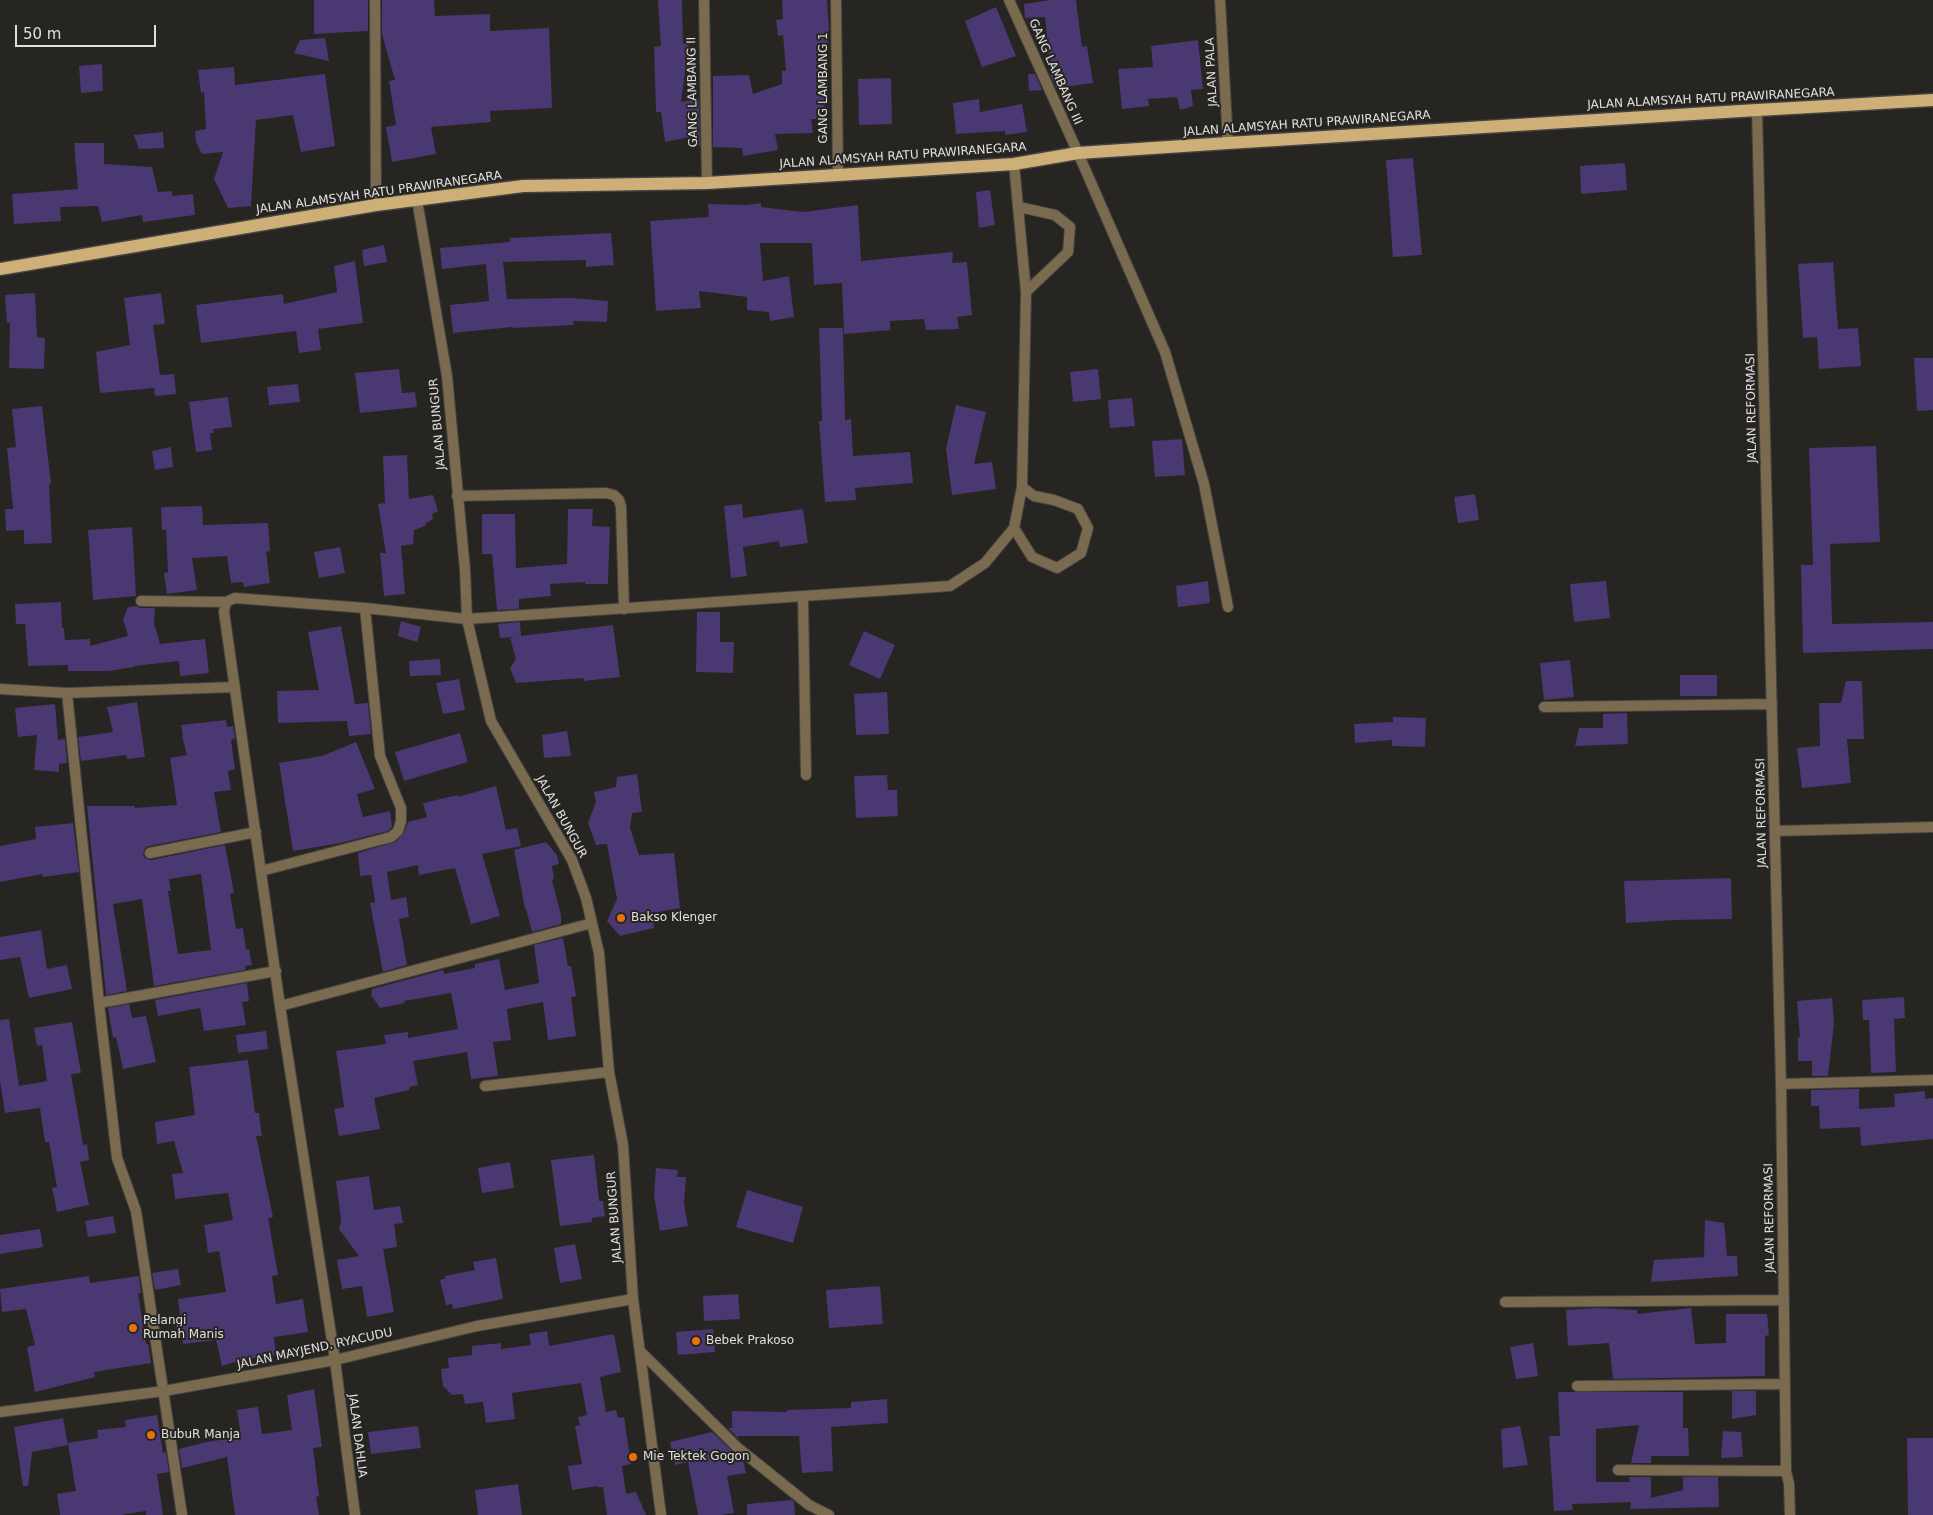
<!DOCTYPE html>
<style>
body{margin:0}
#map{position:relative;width:1933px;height:1515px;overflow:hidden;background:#262521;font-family:"DejaVu Sans",sans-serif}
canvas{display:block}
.scale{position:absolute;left:15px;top:25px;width:141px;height:22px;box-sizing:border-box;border:2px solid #e0dfdc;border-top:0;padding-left:6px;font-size:15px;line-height:18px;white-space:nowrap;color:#e0dfdc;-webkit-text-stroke:4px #262521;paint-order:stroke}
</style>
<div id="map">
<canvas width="1933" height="1515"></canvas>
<div class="scale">50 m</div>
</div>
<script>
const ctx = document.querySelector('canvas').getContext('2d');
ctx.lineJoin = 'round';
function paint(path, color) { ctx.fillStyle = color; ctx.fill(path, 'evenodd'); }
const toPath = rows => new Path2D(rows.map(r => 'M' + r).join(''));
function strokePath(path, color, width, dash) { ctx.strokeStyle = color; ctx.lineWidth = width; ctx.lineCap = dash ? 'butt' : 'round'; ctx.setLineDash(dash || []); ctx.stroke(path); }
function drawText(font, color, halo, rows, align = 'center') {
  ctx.font = font + ' "DejaVu Sans",sans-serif'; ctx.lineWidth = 4; ctx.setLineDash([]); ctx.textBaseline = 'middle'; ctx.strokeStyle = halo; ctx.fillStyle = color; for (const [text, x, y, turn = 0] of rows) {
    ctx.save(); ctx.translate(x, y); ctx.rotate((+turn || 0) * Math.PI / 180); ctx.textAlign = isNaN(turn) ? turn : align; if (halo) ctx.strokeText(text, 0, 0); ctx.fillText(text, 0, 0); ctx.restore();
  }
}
paint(toPath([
 [314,0,368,0,368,31,314,34],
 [382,0,434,0,435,16,490,14,490,31,549,28,552,108,490,111,491,122,431,127,436,154,392,162,386,127,396,125,389,81,395,80,382,34],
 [658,0,682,0,683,44,689,43,681,102,699,99,700,146,689,146,690,137,665,142,661,112,656,112,654,47,661,46],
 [782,0,827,0,829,29,826,58,824,119,811,119,813,133,775,134,778,150,743,156,742,148,713,147,713,76,749,75,753,94,782,84,782,71,786,71,783,35,778,36,776,20,783,19],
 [1051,0,1076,0,1082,47,1087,46,1093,83,1056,88,1050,74,1051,74,1045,17,1025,18,1024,4],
 [996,7,1016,56,982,67,965,21],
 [325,38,329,61,294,53,300,40],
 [1198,40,1203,89,1191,90,1193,106,1180,110,1177,97,1148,99,1149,106,1122,109,1118,69,1153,67,1151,46],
 [102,64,103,91,81,93,79,66],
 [234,67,235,85,325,74,335,146,301,152,293,115,256,120,251,206,228,208,214,179,223,152,202,154,196,142,195,131,206,129,204,92,201,93,198,70],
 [1028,74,1035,74,1042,90,1029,91],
 [891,78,892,124,859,125,858,79],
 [979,99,980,112,1022,104,1027,132,1005,135,1005,131,956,134,953,103],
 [163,132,164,148,139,149,134,135],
 [74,143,104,143,104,164,152,167,158,192,172,191,172,196,193,194,195,215,143,222,142,215,102,222,98,206,60,207,61,221,14,224,12,194,78,189],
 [1413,158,1422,255,1393,257,1386,160],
 [1625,163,1627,190,1581,194,1580,166],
 [990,190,995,225,979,228,976,192],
 [761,203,761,207,803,212,858,205,861,261,953,252,952,263,967,262,972,315,957,317,959,329,926,330,924,319,890,321,890,330,844,334,842,283,814,285,812,243,760,243,763,281,789,276,794,317,770,321,769,312,747,310,747,297,699,291,701,308,656,311,650,221,709,217,708,204,747,205],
 [611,233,614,265,586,267,586,260,503,262,507,299,571,298,608,301,607,322,573,321,574,325,512,328,512,327,453,333,450,305,489,301,486,264,442,269,440,248,510,242,510,238],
 [384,245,387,262,364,266,362,250],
 [355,261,363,323,318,329,321,350,299,353,296,331,201,343,196,305,283,294,284,304,337,292,334,266],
 [1833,262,1838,329,1858,328,1861,366,1819,369,1817,337,1803,338,1798,264],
 [35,293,37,337,45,338,44,369,9,368,10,323,7,323,5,295],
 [161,293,165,324,153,325,160,375,174,374,176,394,155,396,154,388,100,393,96,352,130,345,124,298],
 [819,328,843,328,845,420,851,419,853,456,910,452,913,483,855,488,856,500,825,502,819,421,822,421],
 [1914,358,1933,358,1933,410,1917,411],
 [399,369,402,393,415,392,417,407,360,413,355,373],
 [1098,369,1101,399,1073,402,1070,372],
 [298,384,300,402,269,405,267,387],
 [228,397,232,427,213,429,214,433,210,433,212,450,196,452,189,402],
 [1132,398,1135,426,1110,428,1108,400],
 [956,405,986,412,974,464,992,462,996,489,952,495,946,449],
 [42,406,51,484,49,485,52,543,24,544,24,530,6,531,5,509,13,509,7,448,16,447,12,409],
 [1182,439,1185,475,1155,477,1152,441],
 [1876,446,1880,542,1830,544,1832,624,1933,622,1933,649,1803,653,1801,565,1813,565,1809,448],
 [171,447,173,467,155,470,152,451],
 [407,455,409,499,433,495,438,511,432,514,433,519,426,523,425,526,414,530,413,544,401,546,405,594,384,596,380,553,386,553,378,504,385,503,383,456],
 [1475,494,1479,520,1458,523,1454,497],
 [742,504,743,518,803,509,808,543,780,547,779,541,743,547,747,576,731,578,724,506],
 [202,506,203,525,268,523,270,551,266,552,270,583,244,587,243,582,231,583,227,556,192,558,197,590,167,594,164,573,168,572,166,530,162,530,161,507],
 [568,509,593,509,592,526,610,527,608,584,585,584,585,582,550,584,551,596,519,599,519,609,497,610,492,554,482,554,482,514,515,514,516,568,567,564],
 [132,527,136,596,93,600,88,530],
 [340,547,345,573,319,578,314,552],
 [1208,581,1210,603,1178,607,1176,586],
 [1606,581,1610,618,1574,622,1570,584],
 [61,602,62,628,64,628,65,640,90,639,90,646,128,636,123,619,128,607,136,606,141,608,155,608,154,623,160,644,205,639,209,673,180,676,179,661,134,666,134,667,109,671,68,671,68,665,28,666,25,624,16,624,15,604],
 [697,612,720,612,720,642,734,642,733,673,696,672],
 [401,621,421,627,417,642,398,636],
 [520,622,521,636,613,625,620,677,584,681,584,678,516,683,510,668,516,659,510,638,516,637,500,638,498,624],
 [341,626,355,704,368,703,371,734,349,736,347,721,278,723,277,691,319,690,308,632],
 [864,631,895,645,880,679,849,665],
 [440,659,441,675,410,676,409,661],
 [1570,660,1574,697,1544,700,1540,663],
 [1680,675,1717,675,1717,696,1680,696],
 [459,679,465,710,443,714,436,683],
 [1846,681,1862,681,1864,739,1847,739,1851,783,1802,788,1797,748,1820,746,1819,703,1841,703],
 [887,692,889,734,856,735,854,694],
 [137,702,145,757,127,759,126,755,81,761,78,737,113,732,107,707],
 [55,704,58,740,65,739,67,763,59,764,59,772,34,770,37,735,18,737,15,708],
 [1627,713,1628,744,1575,746,1579,728,1603,728,1603,714],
 [1393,717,1426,718,1425,747,1392,746,1392,740,1355,743,1354,724,1393,722],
 [226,720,227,727,233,726,235,737,235,738,231,740,235,769,228,771,231,790,214,792,221,832,149,846,145,848,143,854,145,858,151,860,225,845,234,893,230,894,236,929,243,928,246,950,249,949,252,965,245,966,245,970,154,986,142,899,113,904,127,991,106,995,87,806,135,806,135,808,177,805,170,758,187,755,182,736,183,735,181,725],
 [201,874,211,950,178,954,168,891,171,891,169,879],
 [567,731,571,756,544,758,542,735],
 [460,733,468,762,404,781,395,752],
 [356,742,375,789,357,794,363,817,390,811,392,827,388,831,340,843,293,851,279,763,322,756],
 [637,774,642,812,632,813,630,828,639,855,674,853,680,908,652,913,654,928,620,936,607,921,617,899,607,844,596,845,588,823,596,802,594,792,616,787,617,777],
 [887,775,888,790,897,790,898,816,856,818,854,776],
 [496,786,506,830,517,828,521,846,482,854,500,916,471,924,455,868,419,875,418,865,387,872,391,900,406,897,409,917,399,919,407,965,383,972,370,903,375,902,371,875,360,876,358,853,395,842,404,833,408,822,427,817,423,803,458,795,458,797],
 [73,823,79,872,43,877,42,874,0,882,0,846,36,839,35,827],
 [546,842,557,855,559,864,552,866,554,879,552,880,561,915,561,924,532,932,526,909,525,909,514,850],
 [1731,878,1732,919,1674,920,1626,923,1624,881],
 [41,930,47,969,67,965,72,989,29,998,20,957,0,960,0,937],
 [563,938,568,966,571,966,576,996,571,997,576,1036,548,1040,543,1002,507,1009,511,1040,493,1042,498,1076,471,1079,467,1052,413,1061,418,1085,410,1087,409,1090,374,1098,380,1129,339,1136,334,1109,344,1107,336,1051,386,1044,384,1035,408,1032,408,1038,458,1029,451,993,404,1001,405,1003,380,1008,371,995,372,989,443,970,444,974,475,968,475,964,499,959,505,990,539,983,534,945],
 [247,983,249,1001,242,1002,246,1025,204,1031,200,1008,158,1016,155,1000],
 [1904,997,1905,1018,1894,1019,1896,1072,1871,1073,1869,1020,1863,1020,1862,1000],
 [1832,998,1834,1023,1828,1076,1812,1076,1812,1061,1798,1061,1798,1037,1800,1037,1797,1001],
 [129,1004,132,1018,146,1016,156,1062,123,1069,116,1037,113,1038,108,1008],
 [9,1019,19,1086,47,1081,42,1045,37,1046,34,1028,72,1022,81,1073,71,1074,83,1145,87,1144,89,1160,80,1162,89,1205,57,1212,52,1188,57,1187,49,1142,45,1142,40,1108,5,1113,0,1080,0,1020],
 [266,1031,268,1049,238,1053,236,1035],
 [248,1060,255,1113,259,1113,262,1136,256,1136,273,1217,268,1218,278,1275,272,1276,276,1304,303,1299,308,1332,274,1337,276,1355,245,1359,222,1366,216,1340,183,1344,178,1299,226,1292,219,1251,208,1253,204,1225,233,1220,228,1193,175,1199,172,1174,183,1173,174,1141,157,1144,155,1122,195,1115,189,1067],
 [1859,1089,1859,1109,1895,1107,1894,1094,1925,1091,1925,1099,1933,1098,1933,1139,1861,1146,1860,1127,1820,1129,1819,1106,1811,1106,1811,1090],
 [594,1155,599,1201,603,1201,605,1216,592,1218,592,1222,560,1226,551,1160],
 [510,1162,514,1188,482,1193,478,1168],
 [656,1168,678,1170,677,1177,686,1177,684,1203,688,1226,660,1231,654,1196],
 [369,1176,374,1210,400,1206,403,1223,394,1224,397,1247,383,1249,394,1312,367,1317,362,1286,342,1289,337,1260,359,1256,339,1229,341,1220,336,1181],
 [747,1190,803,1207,793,1243,736,1227],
 [113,1216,116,1233,88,1237,85,1221],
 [1705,1220,1724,1223,1727,1256,1737,1256,1738,1276,1651,1282,1654,1260,1704,1257],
 [40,1229,43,1247,0,1254,0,1235],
 [575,1244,582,1279,560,1283,554,1248],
 [496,1258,503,1299,453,1309,452,1304,446,1305,440,1280,445,1279,445,1276,475,1270,473,1262],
 [178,1269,181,1285,155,1290,152,1273],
 [89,1276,90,1283,139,1276,141,1293,138,1293,146,1344,148,1344,151,1363,94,1372,95,1377,35,1392,27,1347,35,1345,26,1309,2,1312,0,1289],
 [880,1286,883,1324,829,1328,826,1290],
 [738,1294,740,1319,704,1321,703,1296],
 [1596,1308,1637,1310,1637,1314,1691,1308,1695,1344,1726,1343,1726,1314,1767,1314,1769,1335,1765,1336,1765,1376,1613,1379,1609,1343,1568,1346,1566,1310],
 [713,1329,715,1352,678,1355,676,1332],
 [547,1331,549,1346,614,1334,621,1372,600,1377,606,1412,616,1410,618,1418,624,1417,631,1464,622,1466,626,1494,636,1492,646,1515,607,1515,603,1487,597,1487,597,1486,572,1490,568,1466,582,1464,575,1426,580,1425,578,1417,587,1415,581,1383,512,1393,515,1419,486,1423,483,1402,465,1404,463,1394,452,1395,443,1386,441,1369,449,1368,448,1358,472,1355,472,1346,501,1343,501,1349,531,1345,529,1334],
 [1533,1343,1538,1376,1516,1379,1510,1347],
 [314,1389,322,1447,313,1448,319,1496,316,1497,319,1515,235,1515,227,1457,182,1468,179,1449,206,1442,241,1437,237,1410,258,1407,262,1434,292,1430,287,1395],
 [1732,1391,1756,1391,1756,1415,1732,1419],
 [1558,1392,1683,1392,1683,1428,1688,1428,1689,1456,1651,1456,1651,1463,1631,1463,1639,1425,1596,1429,1596,1482,1630,1482,1629,1477,1651,1477,1651,1498,1683,1490,1683,1477,1718,1477,1719,1507,1630,1509,1631,1502,1606,1503,1572,1504,1573,1510,1554,1511,1549,1436,1560,1436],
 [887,1399,888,1423,831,1427,833,1471,802,1473,799,1436,738,1436,739,1439,728,1428,732,1428,732,1411,787,1412,787,1410,851,1408,851,1402],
 [157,1415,163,1453,166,1452,169,1472,157,1474,163,1515,146,1515,146,1511,121,1515,60,1515,57,1494,76,1491,68,1443,98,1438,97,1430,126,1427,125,1420],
 [63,1418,68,1445,32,1452,28,1486,23,1486,14,1427],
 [418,1426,421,1448,371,1454,368,1432],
 [1520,1426,1528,1465,1503,1468,1501,1429],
 [1723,1431,1741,1432,1743,1457,1721,1458],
 [712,1432,743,1461,746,1473,727,1476,734,1513,721,1515,698,1515,688,1462,675,1465,670,1442],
 [1907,1438,1933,1438,1933,1515,1908,1515],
 [518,1484,522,1515,478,1515,475,1490],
 [792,1500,794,1502,795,1515,747,1515,747,1504]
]), '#493871');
const street = toPath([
 [375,0,376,205],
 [704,0,707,183],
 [836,0,838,175],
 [1009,0,1078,153,1165,352,1204,484,1228,607],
 [1220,0,1228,143],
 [1757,110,1781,1084,1786,1471,1789,1484,1790,1515],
 [417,200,447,376,465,570,467,619,491,721,572,860,586,898,599,953,609,1072,623,1145,633,1299,661,1515],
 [1019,207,1055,215,1070,227,1068,252,1026,292],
 [457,496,606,493,614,495,619,500,621,507,624,609],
 [1014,528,1032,557,1057,568,1081,553,1088,528,1078,509,1054,500,1034,496,1022,487],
 [803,597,806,775],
 [141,601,226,602],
 [0,689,67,693,235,687],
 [67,693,99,1003,117,1158,136,1211,182,1515],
 [1544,707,1772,704],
 [1775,831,1933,827],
 [150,853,256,832],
 [261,871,391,837,398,831,401,821,401,808,380,756,365,608],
 [99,1003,276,971],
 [280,1006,592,923],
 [1781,1084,1933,1080],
 [485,1086,609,1072],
 [1505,1302,1784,1300],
 [640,1351,738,1448,809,1505,829,1515],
 [1577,1386,1785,1384],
 [0,1412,164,1391,335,1360,477,1326,633,1299],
 [1618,1470,1786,1471],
 [355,1515,335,1360,280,1006,224,612,226,602,235,598,365,608,467,619,950,586,985,563,1014,528,1022,487,1026,292,1014,164]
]);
const primary = toPath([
 [0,269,376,205,523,186,707,183,838,175,1014,164,1078,153,1228,143,1757,110,1933,100]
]);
strokePath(street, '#44433f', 12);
strokePath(primary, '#44433f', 15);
strokePath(street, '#796a50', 10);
strokePath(primary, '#cfaf78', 12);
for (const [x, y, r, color] of [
 [621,918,5,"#e8710a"],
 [133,1328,5,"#e8710a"],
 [696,1341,5,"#e8710a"],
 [151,1435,5,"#e8710a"],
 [633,1457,5,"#e8710a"]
]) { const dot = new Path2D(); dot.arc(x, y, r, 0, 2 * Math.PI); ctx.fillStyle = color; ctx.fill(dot); strokePath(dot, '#262521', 2); }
drawText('12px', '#e0dfdc', '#262521', [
 ["GANG LAMBANG III",1055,72,66],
 ["JALAN PALA",1212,72,-93],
 ["GANG LAMBANG 1",824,88,-90],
 ["GANG LAMBANG II",693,92,-91],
 ["JALAN ALAMSYAH RATU PRAWIRANEGARA",1711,99,-3],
 ["JALAN ALAMSYAH RATU PRAWIRANEGARA",1307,124,-4],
 ["JALAN ALAMSYAH RATU PRAWIRANEGARA",903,156,-4],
 ["JALAN ALAMSYAH RATU PRAWIRANEGARA",379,193,-8],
 ["JALAN REFORMASI",1752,408,-91],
 ["JALAN BUNGUR",438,424,-95],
 ["JALAN REFORMASI",1762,813,-91],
 ["JALAN BUNGUR",561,817,61],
 ["JALAN BUNGUR",615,1217,-94],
 ["JALAN REFORMASI",1770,1218,-91],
 ["JALAN MAYJEND. RYACUDU",315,1349,-12],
 ["JALAN DAHLIA",357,1436,83]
]);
drawText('12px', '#e0dfdc', '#262521', [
 ["Bakso Klenger",631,918],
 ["Pelangi",143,1321],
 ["Rumah Manis",143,1335],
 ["Bebek Prakoso",706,1341],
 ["BubuR Manja",161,1435],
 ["Mie Tektek Gogon",643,1457]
], 'left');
</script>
